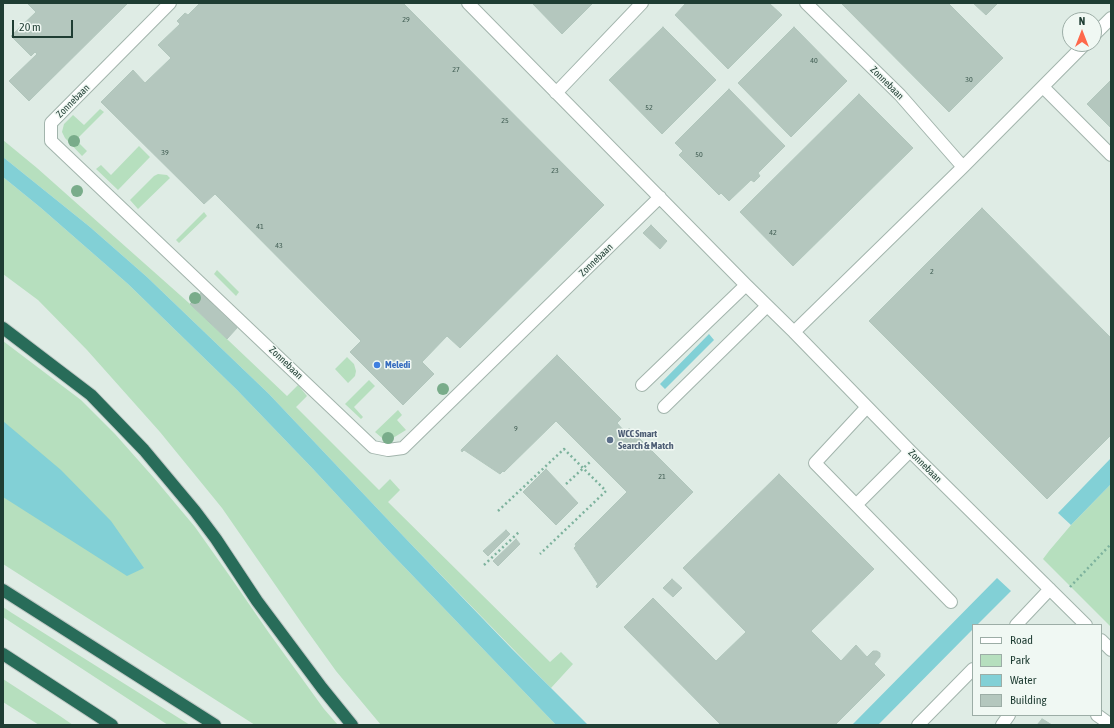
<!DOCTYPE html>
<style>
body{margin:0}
#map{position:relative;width:1114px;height:728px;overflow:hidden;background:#dfece5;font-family:"Asap Condensed",sans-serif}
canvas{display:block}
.frame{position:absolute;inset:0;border:4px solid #1f3d33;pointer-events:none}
.legend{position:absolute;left:972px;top:624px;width:130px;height:92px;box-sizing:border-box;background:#f0f8f3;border:1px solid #9cada6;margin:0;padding:5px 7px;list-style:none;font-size:12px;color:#1f3d33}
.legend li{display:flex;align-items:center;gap:8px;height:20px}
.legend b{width:20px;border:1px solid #9cada6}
.north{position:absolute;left:1062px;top:12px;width:40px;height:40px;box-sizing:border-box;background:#f0f8f3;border:1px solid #9cada6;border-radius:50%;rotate:0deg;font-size:11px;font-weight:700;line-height:16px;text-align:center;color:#1f3d33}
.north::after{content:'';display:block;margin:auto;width:14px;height:18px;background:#fe684b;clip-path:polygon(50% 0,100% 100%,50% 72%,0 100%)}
.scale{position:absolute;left:12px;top:20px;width:61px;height:18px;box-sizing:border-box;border:2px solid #1f3d33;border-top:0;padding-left:5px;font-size:12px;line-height:14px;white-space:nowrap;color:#1f3d33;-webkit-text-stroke:3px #f0f8f3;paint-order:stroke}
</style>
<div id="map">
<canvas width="1114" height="728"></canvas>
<div class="frame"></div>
<ul class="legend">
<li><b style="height:5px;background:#fff"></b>Road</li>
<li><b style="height:11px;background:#b6dfbe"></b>Park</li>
<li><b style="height:11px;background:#82d0d6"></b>Water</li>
<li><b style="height:11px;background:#b4c7be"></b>Building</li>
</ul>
<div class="north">N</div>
<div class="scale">20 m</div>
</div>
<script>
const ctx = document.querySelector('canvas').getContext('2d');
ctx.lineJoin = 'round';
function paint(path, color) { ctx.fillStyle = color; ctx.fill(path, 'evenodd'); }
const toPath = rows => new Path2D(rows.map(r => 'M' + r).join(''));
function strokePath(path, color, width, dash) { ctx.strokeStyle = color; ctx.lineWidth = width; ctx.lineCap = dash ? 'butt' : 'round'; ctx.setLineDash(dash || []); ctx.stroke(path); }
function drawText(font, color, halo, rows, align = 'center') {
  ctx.font = font + ' "Asap Condensed",sans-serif'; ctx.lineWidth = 3; ctx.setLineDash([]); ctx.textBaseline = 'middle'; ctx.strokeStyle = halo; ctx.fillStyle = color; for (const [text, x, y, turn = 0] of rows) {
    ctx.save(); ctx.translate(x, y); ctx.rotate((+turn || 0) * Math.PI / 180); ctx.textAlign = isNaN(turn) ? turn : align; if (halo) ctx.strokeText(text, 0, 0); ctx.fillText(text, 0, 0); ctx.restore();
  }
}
paint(toPath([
 [100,109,104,112,76,140,87,151,82,156,65,138,62,132,64,124,73,115,84,125],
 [3,140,37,168,189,303,287,396,298,385,307,396,296,407,379,490,390,479,400,490,388,502,550,662,561,652,573,664,551,688,408,541,269,394,147,277,90,227,3,157],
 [139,146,150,157,118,190,96,169,101,165,111,175],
 [158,174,167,175,170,178,138,209,130,200,154,176],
 [3,177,41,208,128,284,237,390,313,469,388,550,556,725,381,725,336,671,303,625,222,508,160,432,87,350,38,300,3,274],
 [204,212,207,216,179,243,176,240],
 [217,270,239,292,236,296,214,274],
 [3,341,81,400,115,434,154,478,195,527,229,575,269,633,324,709,338,725,255,725,3,564],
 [347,357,354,364,356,371,355,376,348,383,335,369],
 [369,380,375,386,354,407,363,417,361,419,345,404],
 [398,410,402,415,397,420,406,430,393,438,388,440,382,438,375,432],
 [1111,484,1111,627,1043,559,1049,551,1071,525],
 [3,607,12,613,190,725,168,725,3,617],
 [3,679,60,716,73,725,39,725,3,702]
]), '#b6dfbe');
paint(toPath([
 [3,157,90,227,147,277,269,394,408,541,512,649,588,725,556,725,388,550,313,469,237,390,128,284,41,208,3,177],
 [709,334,714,340,665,389,660,384],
 [3,421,61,470,111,521,144,568,127,576,3,497],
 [1111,458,1111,484,1071,525,1058,513],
 [997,578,1011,591,977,625,973,625,973,629,878,725,852,725]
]), '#82d0d6');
const building = toPath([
 [25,3,128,3,29,101,9,81,37,54,35,52,31,56,11,36,36,12,27,3,26,4,25,3],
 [200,3,403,3,604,205,460,348,447,336,422,362,434,374,403,405,350,352,361,341,215,194,204,204,101,102,133,70,145,83,171,58,158,45,180,24,177,21,185,13,188,15,200,3],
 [532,3,593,3,562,34,532,3],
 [686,3,769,3,782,15,728,69,675,15,686,3],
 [841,3,948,3,1003,58,949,112,841,3],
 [973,3,998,3,986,15,973,3],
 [663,27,716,80,662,134,609,80,663,27],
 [794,27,847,81,791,137,738,83,794,27],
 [1111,80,1111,128,1087,104,1111,80],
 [729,89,785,146,758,173,760,176,754,182,751,180,729,201,721,193,719,195,679,155,683,151,675,143,729,89],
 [859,94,913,148,793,266,740,212,859,94],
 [982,208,1111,338,1111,435,1047,499,869,321,982,208],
 [651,225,667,241,660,249,643,233,651,225],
 [201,293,237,328,227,339,190,304,201,293],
 [557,355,621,419,617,423,625,432,629,428,693,492,597,588,596,586,598,584,574,548,576,546,575,544,627,492,556,421,504,472,503,471,500,474,464,450,462,452,461,450,557,355],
 [546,469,578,503,556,525,523,492,546,469],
 [779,474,874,569,811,631,841,661,856,645,867,657,873,651,877,651,880,653,880,657,874,664,885,675,835,725,721,725,624,627,653,598,716,661,746,632,683,568,779,474],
 [506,530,510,534,488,556,483,551,506,530],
 [516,539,520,544,498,566,493,561,516,539],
 [672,579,682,588,673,597,663,588,672,579],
 [1042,719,1044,720,1052,725,1037,725,1042,719]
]);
paint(building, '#b4c7be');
strokePath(building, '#b1c6bc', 1);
const minor = toPath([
 [170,3,51,123,51,141,373,447,388,450,403,448,660,197],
 [468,3,746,285,794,332,910,451,1086,625],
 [806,3,900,95,963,167],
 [1094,35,1111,18],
 [1043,87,1111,155],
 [556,93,642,3],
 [794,332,963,167,1085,44],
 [642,385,746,285],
 [664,407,767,306],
 [867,407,815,463,951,602],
 [856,505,910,451],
 [1016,625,1050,589],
 [1101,640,1111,650],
 [1097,715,1111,725],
 [918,725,973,669],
 [1002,725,1009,715]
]);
const highway = toPath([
 [3,328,91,395,144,450,195,511,216,539,257,601,322,688,352,725],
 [3,590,215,725],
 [3,654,112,725]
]);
strokePath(minor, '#a2b4ac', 14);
strokePath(highway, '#c0c9c6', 14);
strokePath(toPath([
 [566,484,590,462],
 [498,511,564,449,606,491,540,554],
 [484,565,519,532],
 [1070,587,1111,544]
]), '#7db29d', 2.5, [2, 3]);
strokePath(minor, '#fff', 12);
strokePath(highway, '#286c59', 12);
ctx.fillStyle = '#79ac8a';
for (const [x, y] of [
 [74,141],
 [77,191],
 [195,298],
 [443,389],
 [388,438]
]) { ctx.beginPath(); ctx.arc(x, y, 6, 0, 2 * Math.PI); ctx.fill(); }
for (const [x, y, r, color] of [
 [377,365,4,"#3f7fe0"],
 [610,440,4,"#5c6f8a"]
]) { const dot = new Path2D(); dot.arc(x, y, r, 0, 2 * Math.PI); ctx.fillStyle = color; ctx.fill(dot); strokePath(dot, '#f0f8f3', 1.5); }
drawText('8px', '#446056', null, [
 ["29",406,19],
 ["40",814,60],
 ["27",456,69],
 ["30",969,79],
 ["52",649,107],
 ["25",505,120],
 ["39",165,152],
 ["50",699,154],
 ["23",555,170],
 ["41",260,226],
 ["42",773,232],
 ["43",279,245],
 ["2",932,271],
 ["9",516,428],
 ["21",662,476]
]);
drawText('10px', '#1f3d33', '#f0f8f3', [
 ["Zonnebaan",887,83,45],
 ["Zonnebaan",73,101,-45],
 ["Zonnebaan",596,260,-44],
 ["Zonnebaan",286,363,44],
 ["Zonnebaan",925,466,45]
]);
drawText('bold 10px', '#366cbe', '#f0f8f3', [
 ["Meledi",385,365]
], 'left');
drawText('bold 10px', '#4e5e75', '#f0f8f3', [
 ["WCC Smart",618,434],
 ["Search & Match",618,446]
], 'left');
</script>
